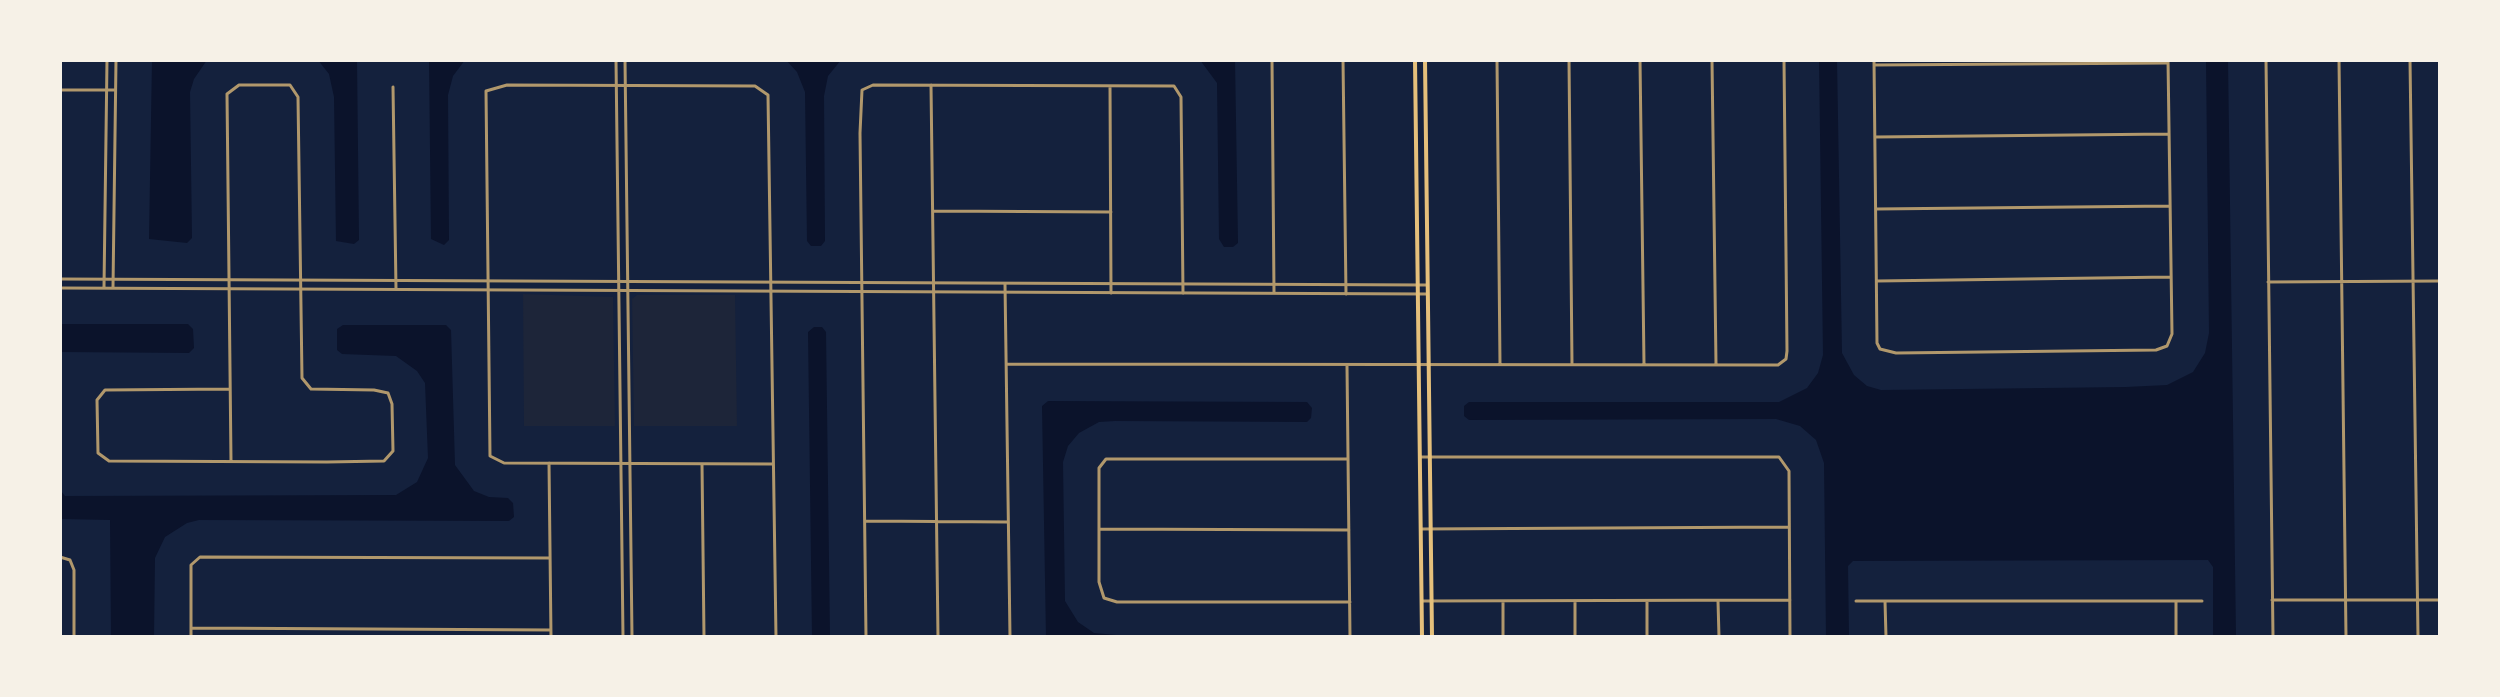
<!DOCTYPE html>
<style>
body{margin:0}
#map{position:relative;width:2500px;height:697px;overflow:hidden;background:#14213d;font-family:Karla,sans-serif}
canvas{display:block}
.frame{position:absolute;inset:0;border:62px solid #f6f1e7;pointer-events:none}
</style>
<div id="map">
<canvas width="2500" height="697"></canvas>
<div class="frame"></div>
</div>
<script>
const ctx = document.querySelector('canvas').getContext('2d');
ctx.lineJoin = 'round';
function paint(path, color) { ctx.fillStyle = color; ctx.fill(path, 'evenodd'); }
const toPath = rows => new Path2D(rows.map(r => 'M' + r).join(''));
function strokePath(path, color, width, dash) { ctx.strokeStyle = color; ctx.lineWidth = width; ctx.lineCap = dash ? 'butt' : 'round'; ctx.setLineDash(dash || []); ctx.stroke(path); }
paint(toPath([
 [523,294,613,297,615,426,524,426],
 [637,295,735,295,737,426,634,426,632,299]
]), '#1d2539');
paint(toPath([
 [152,60,207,60,194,79,190,92,192,238,187,243,149,239],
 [318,60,357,60,359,240,354,244,336,241,334,97,329,74],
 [429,60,465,60,453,76,448,95,449,240,444,245,431,239],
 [786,60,841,60,828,76,824,96,825,241,821,246,811,246,807,241,805,92,797,72],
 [1200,60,1235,60,1238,243,1233,247,1224,247,1219,239,1217,83],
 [1819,60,1837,60,1842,353,1854,375,1867,386,1881,390,2126,387,2167,385,2193,372,2205,353,2209,333,2206,60,2228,60,2236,637,2213,637,2213,567,2208,560,1853,561,1848,566,1849,637,1826,637,1824,463,1816,440,1800,426,1776,419,1469,420,1464,416,1464,406,1469,402,1779,402,1807,388,1818,373,1823,355],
 [60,324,188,324,193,329,194,348,189,353,61,352,61,491,65,496,396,495,417,482,428,458,425,383,417,371,396,356,342,354,337,350,337,329,343,325,446,325,451,330,455,465,474,491,489,497,508,498,513,503,514,517,509,521,199,520,187,523,165,537,155,558,154,637,111,637,110,520,60,519],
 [814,327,822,327,826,332,830,637,812,637,808,332],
 [1048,401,1307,402,1312,408,1311,418,1307,422,1115,421,1099,422,1079,433,1068,446,1063,462,1065,601,1078,622,1094,633,1138,637,1046,637,1042,406]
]), '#0b132b');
strokePath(toPath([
 [1272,60,1274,292],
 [1343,60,1346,294],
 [1497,60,1500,364],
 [1569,60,1572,364],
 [1640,60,1644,364],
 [1712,60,1716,364],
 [1874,60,1877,343,1880,349,1896,353,2156,350,2167,346,2172,334,2168,60],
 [2266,60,2273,637],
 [2339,60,2346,637],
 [2410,60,2418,637],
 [1874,65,2166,63],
 [931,85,938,637],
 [1110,86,1111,293],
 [393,87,396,289],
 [60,90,115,90],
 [1875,137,2169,134],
 [1876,209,2170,206],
 [933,211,1111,212],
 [1877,281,2171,277],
 [2268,282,2440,281],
 [1005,284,1010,637],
 [1007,364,1778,365,1786,359,1787,351,1784,60],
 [1347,366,1350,637],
 [230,389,105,390,97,400,98,453,109,461,327,462,384,461,393,451,392,404,388,393,374,390,311,389,302,378,298,97,290,85,239,85,227,94,231,461],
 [1420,457,1779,457,1789,471,1790,637],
 [1348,459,1106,459,1099,468,1099,582,1104,598,1117,602,1350,602],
 [549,463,551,637],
 [702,464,704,637],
 [773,464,504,463,490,456,486,91,507,85,755,86,768,95,776,637],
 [865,521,1008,522],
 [1099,529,1349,530],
 [1421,529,1789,527],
 [60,557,70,560,74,570,74,637],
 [2272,600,2440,600],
 [1422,601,1790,600],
 [1503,601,1503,637],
 [1575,601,1575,637],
 [1647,601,1647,637],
 [1718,601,1719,637],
 [1856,601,2202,601],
 [1885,601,1886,637],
 [2176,601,2176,637],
 [191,628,551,630],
 [191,637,191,565,200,557,550,558],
 [866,637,860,133,862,90,873,85,1174,86,1181,97,1183,293]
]), '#b1986c', 3);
strokePath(toPath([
 [616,60,623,637],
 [625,60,632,637],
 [60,279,1427,285],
 [104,287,107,60],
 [113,287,116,60],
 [60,288,1427,294]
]), '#b1986c', 3);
strokePath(toPath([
 [1415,60,1422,637],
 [1425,60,1432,637]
]), '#e5c07b', 4);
</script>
